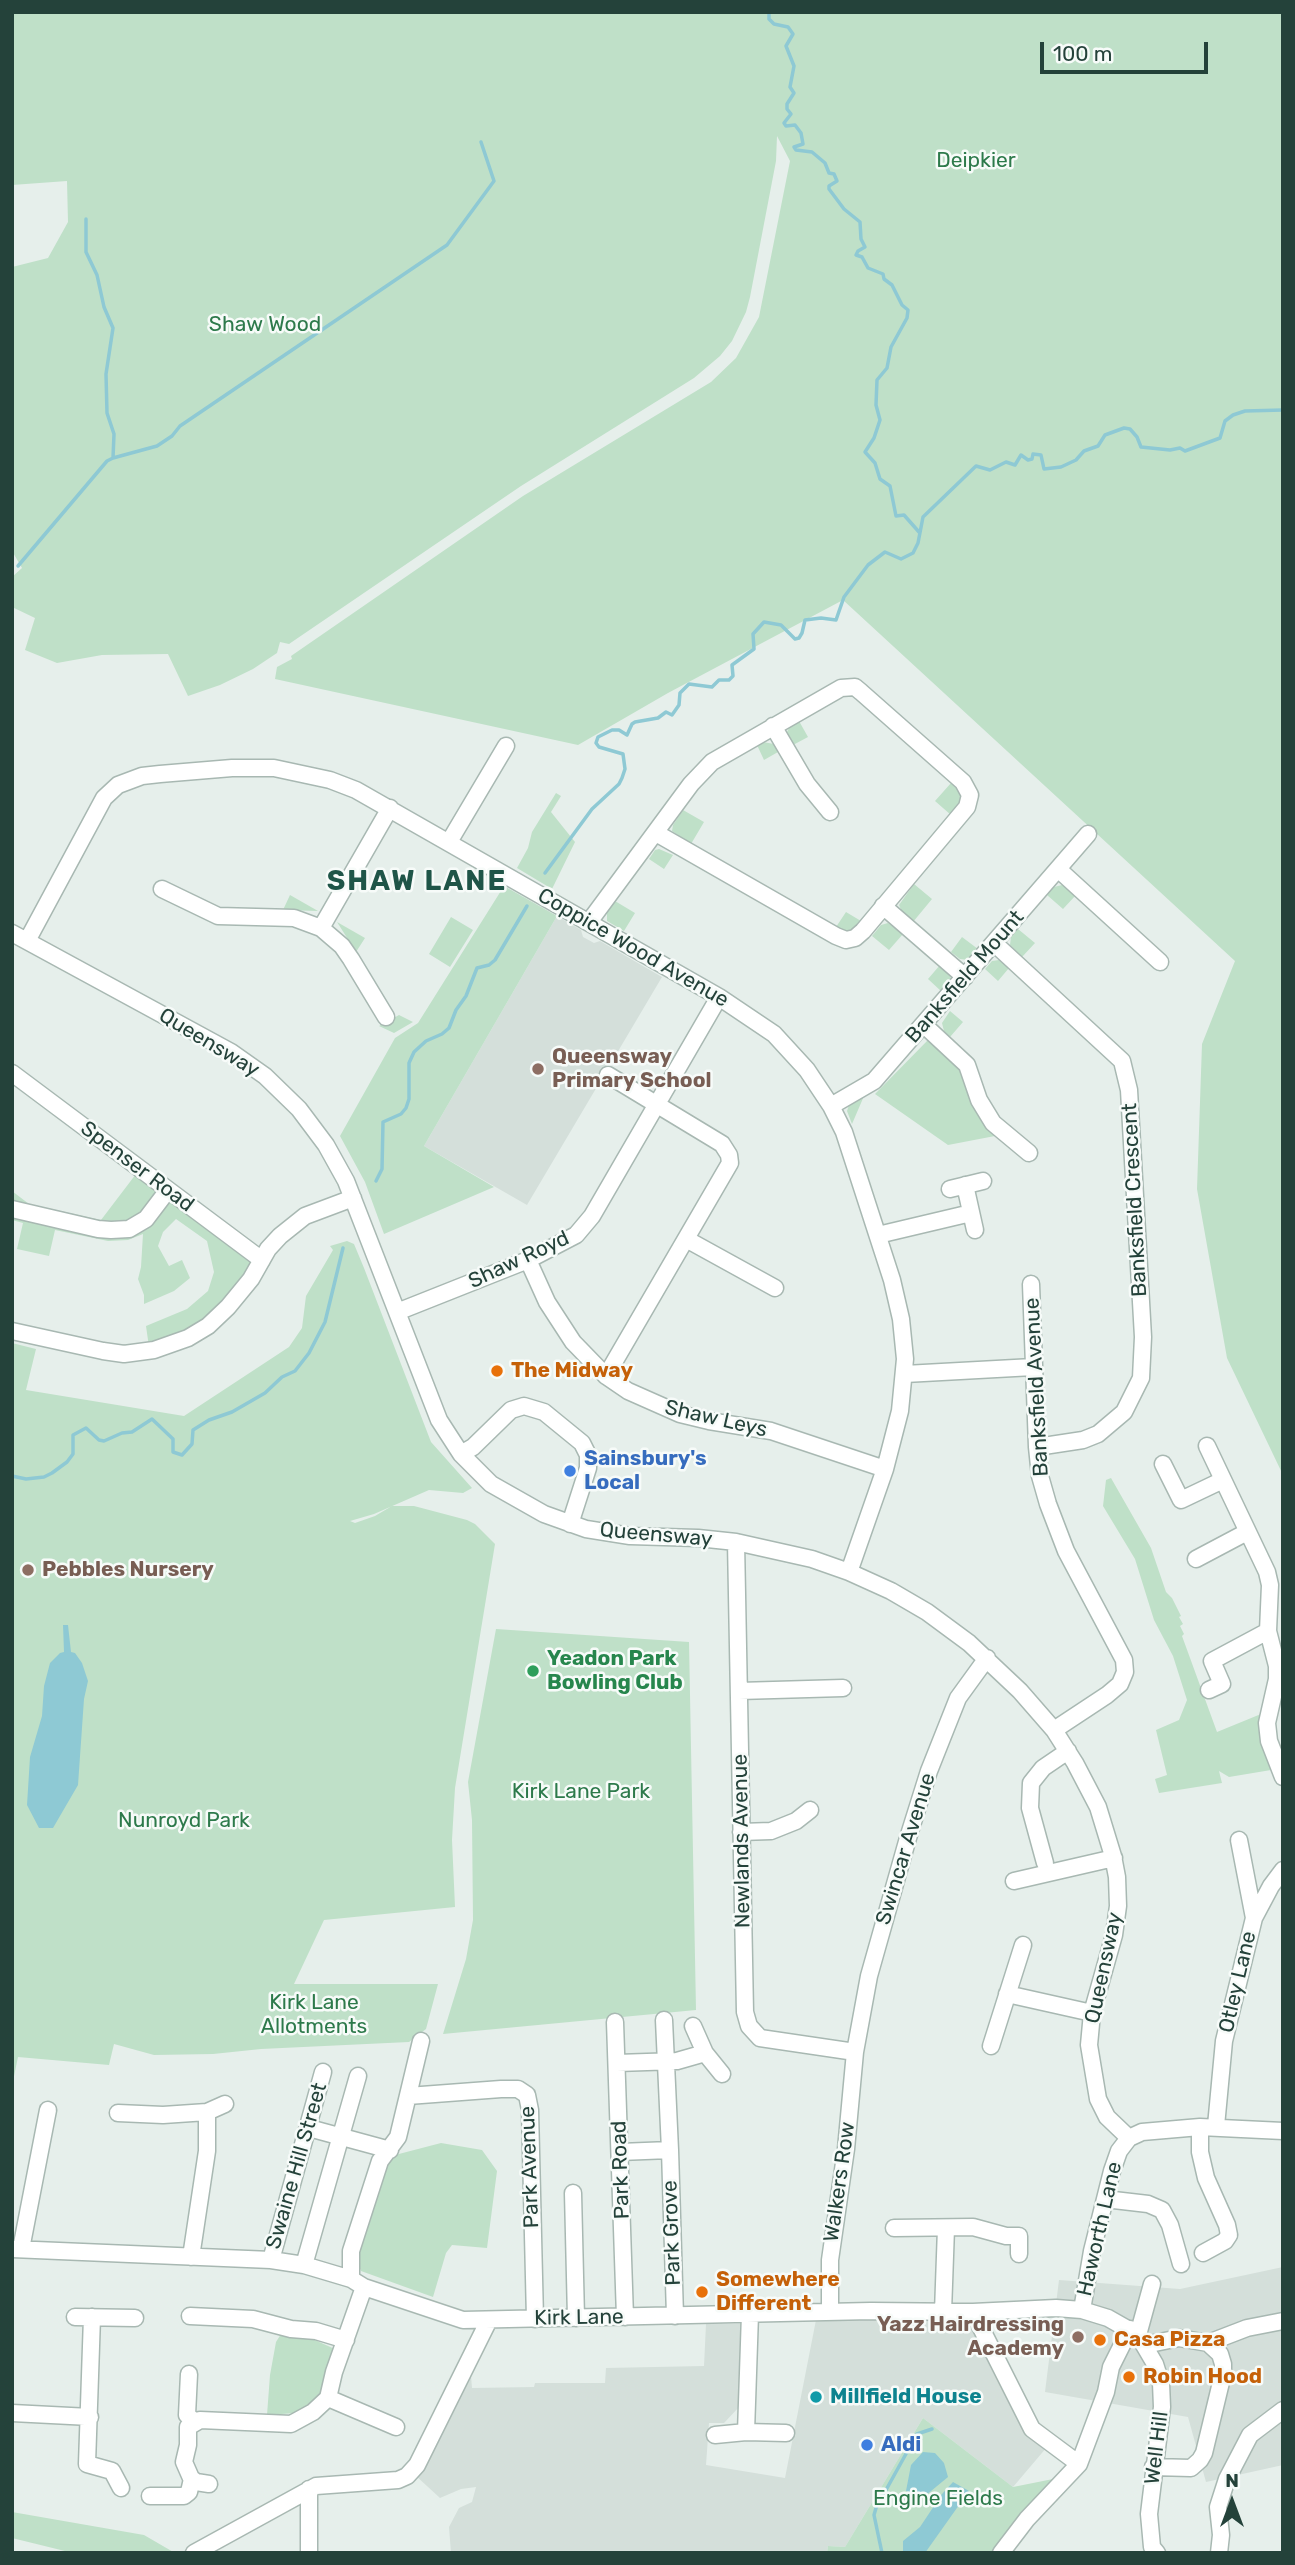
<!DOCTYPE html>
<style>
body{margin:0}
#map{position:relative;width:1295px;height:2565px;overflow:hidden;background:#e6efeb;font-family:Rubik,sans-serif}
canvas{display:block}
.frame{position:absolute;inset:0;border:14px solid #24423a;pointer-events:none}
.north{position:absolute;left:1197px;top:2467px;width:70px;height:70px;-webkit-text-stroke:5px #f7fbf9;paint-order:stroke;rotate:0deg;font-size:19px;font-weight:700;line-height:28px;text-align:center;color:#24423a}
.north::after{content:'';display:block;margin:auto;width:24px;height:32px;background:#24423a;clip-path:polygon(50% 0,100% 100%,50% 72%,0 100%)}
.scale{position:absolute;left:1040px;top:42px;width:168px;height:32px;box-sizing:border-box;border:4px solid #24423a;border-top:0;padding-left:9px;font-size:21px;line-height:24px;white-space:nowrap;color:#24423a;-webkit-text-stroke:5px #f7fbf9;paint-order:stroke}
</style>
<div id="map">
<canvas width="1295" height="2565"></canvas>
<div class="frame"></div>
<div class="north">N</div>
<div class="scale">100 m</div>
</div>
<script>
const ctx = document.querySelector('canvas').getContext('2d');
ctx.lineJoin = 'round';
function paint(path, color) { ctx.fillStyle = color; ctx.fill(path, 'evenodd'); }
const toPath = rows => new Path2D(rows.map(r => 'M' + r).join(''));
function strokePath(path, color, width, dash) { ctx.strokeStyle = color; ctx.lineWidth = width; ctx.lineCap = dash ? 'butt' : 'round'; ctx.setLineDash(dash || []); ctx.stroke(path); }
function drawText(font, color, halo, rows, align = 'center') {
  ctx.font = font + ' Rubik,sans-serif'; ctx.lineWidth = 5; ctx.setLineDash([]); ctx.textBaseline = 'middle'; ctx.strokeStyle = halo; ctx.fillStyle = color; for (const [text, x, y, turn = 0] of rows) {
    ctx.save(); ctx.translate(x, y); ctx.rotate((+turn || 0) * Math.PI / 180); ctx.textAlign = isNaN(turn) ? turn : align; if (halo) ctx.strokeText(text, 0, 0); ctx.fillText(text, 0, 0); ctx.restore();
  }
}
paint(toPath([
 [557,916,581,930,583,937,594,943,600,941,662,977,527,1205,424,1146],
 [1283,2267,1283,2465,1206,2482,1188,2417,1045,2392,1059,2280,1180,2289],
 [816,2320,954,2320,969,2324,1047,2447,1013,2487,923,2418,845,2547,828,2546,827,2553,451,2553,449,2527,459,2508,472,2502,476,2487,461,2489,440,2498,415,2475,465,2376,471,2376,472,2388,534,2387,535,2383,605,2383,606,2368,704,2366,706,2324,744,2324,740,2406,724,2423,709,2423,706,2465,785,2478]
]), '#d4dfda');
paint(toPath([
 [12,12,1283,12,1283,1475,1227,1358,1197,1189,1202,1044,1235,961,843,600,668,693,578,745,275,679,277,667,292,659,291,656,523,496,711,382,736,358,759,317,790,161,777,136,776,161,750,297,746,312,732,341,720,356,694,378,521,486,289,644,280,642,277,653,253,669,220,685,188,696,168,654,102,655,57,663,25,650,35,618,12,607,12,577,22,568,12,551,12,267,48,258,68,222,67,181,12,185],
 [799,721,808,737,793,745,787,732,791,724],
 [763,742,774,744,778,752,764,760,757,745],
 [951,783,963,794,963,802,951,815,935,801],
 [556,793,561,796,551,812,575,842,552,889,517,868,528,848,532,832],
 [683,810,704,822,691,844,672,831,673,825],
 [659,849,673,855,664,869,649,859,655,850],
 [914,884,932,899,913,922,902,912,899,905],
 [1062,885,1076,895,1063,909,1047,895,1054,887],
 [504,886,557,916,424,1146,494,1187,384,1234,365,1182,340,1136,395,1038,418,1023],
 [290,895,318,911,283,910],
 [615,901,635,913,624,931,607,921,607,912],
 [846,912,861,921,857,929,847,933,836,927],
 [451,917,473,930,450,967,429,954],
 [337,922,365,938,356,952],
 [888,923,903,934,889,950,872,936,881,925],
 [1018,929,1035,943,1022,957,1010,945,1011,937],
 [962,937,978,949,968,960,960,959,951,952],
 [999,960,1009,968,998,981,985,969,992,961],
 [940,965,950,973,951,980,942,992,928,979],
 [950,1011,963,1022,950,1037,944,1031,942,1023],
 [399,1015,413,1022,394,1033,379,1026],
 [927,1041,932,1041,963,1070,975,1109,982,1122,995,1136,948,1145,875,1094],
 [864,1096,852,1124,847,1111,850,1102],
 [136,1174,159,1192,134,1221,110,1226,12,1204,12,1191,29,1204,101,1220],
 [172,1201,250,1258,251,1265,234,1293,197,1328,149,1347,146,1326,187,1309,208,1291,214,1272,207,1241,176,1219,163,1232,158,1246,169,1266,182,1260,190,1278,174,1291,144,1304,144,1295,138,1279,141,1267,143,1234,128,1240,108,1241,55,1230,49,1256,17,1249,23,1223,12,1220,12,1213,110,1235],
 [347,1241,354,1244,364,1268,431,1442,472,1488,463,1493,429,1490,374,1514,350,1521,355,1523,375,1516,392,1506,414,1506,467,1520,475,1524,495,1544,455,1788,452,1840,455,1907,324,1920,294,1984,438,1984,426,2029,409,2042,261,2049,213,2054,154,2055,114,2044,109,2065,18,2057,12,2086,12,1343,36,1349,26,1390,184,1416,289,1347,302,1328,306,1296,333,1250,330,1246],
 [1111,1478,1151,1548,1166,1592,1172,1598,1181,1616,1179,1617,1183,1624,1180,1626,1184,1634,1182,1636,1217,1732,1261,1714,1262,1743,1271,1770,1229,1777,1219,1771,1222,1783,1159,1793,1155,1779,1167,1775,1156,1730,1179,1720,1187,1700,1173,1656,1154,1620,1135,1559,1103,1506,1106,1480],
 [496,1629,689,1642,696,2010,443,2034,466,1959,473,1920,472,1820,468,1782],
 [441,2143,482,2150,497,2171,487,2248,452,2245,446,2253,433,2297,361,2271,354,2254,384,2163,395,2155],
 [281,2334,308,2337,337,2350,322,2394,296,2413,267,2415,270,2375,276,2342],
 [923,2418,1013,2487,1058,2478,1014,2526,992,2553,827,2553,828,2546,845,2547],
 [12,2512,144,2535,175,2553,73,2553,12,2538]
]), '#bfe0c8');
paint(toPath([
 [63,1625,68,1625,71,1652,75,1653,82,1663,88,1681,84,1699,78,1785,53,1828,39,1828,27,1805,30,1757,42,1716,44,1686,50,1663,60,1653,64,1652],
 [923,2452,935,2453,944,2463,948,2477,925,2496,906,2491,911,2465],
 [953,2482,969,2491,925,2553,903,2553,903,2541,920,2527,942,2494]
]), '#8ec9d4');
strokePath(toPath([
 [769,12,769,19,774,24,788,27,793,34,786,46,794,66,790,87,794,93,787,104,787,109,791,114,784,123,786,126,795,125,801,133,803,144,794,147,796,150,812,152,825,163,829,173,834,174,837,181,829,186,829,189,844,209,860,222,861,239,865,247,858,251,856,255,862,257,868,268,883,274,884,279,892,285,902,305,908,310,907,318,891,347,887,368,877,380,876,405,880,420,874,438,865,452,875,463,880,479,890,486,896,516,904,515,919,532],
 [113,458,157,446,172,436,180,426,447,245,494,181,481,142],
 [18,566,107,461,113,458,114,434,107,413,106,374,113,328,104,307,97,275,86,252,86,219],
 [545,873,592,809,619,784,622,778,625,769,623,754,599,747,596,743,598,737,612,730,619,730,627,735,632,724,635,722,658,718,666,712,672,715,679,705,680,693,689,684,712,687,719,680,729,680,733,676,732,665,754,649,753,634,764,622,781,625,795,639,799,638,802,633,805,620,821,618,836,620,844,597,868,565,885,552,901,559,913,553,918,543,923,517,976,466,990,470,1006,462,1015,465,1021,455,1028,460,1032,459,1033,454,1041,455,1044,469,1061,467,1076,460,1084,451,1098,446,1105,435,1124,428,1130,429,1137,437,1141,447,1170,450,1180,448,1185,451,1220,438,1225,421,1233,415,1245,411,1283,410],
 [376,1181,382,1169,383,1122,401,1114,406,1108,409,1099,409,1063,414,1052,426,1041,442,1034,449,1028,456,1010,466,996,477,968,489,965,495,960,527,906],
 [12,1476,26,1479,44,1477,52,1473,67,1462,73,1454,73,1435,86,1428,99,1440,104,1441,122,1433,132,1432,152,1419,173,1439,173,1452,182,1455,192,1444,193,1430,209,1420,232,1412,265,1393,282,1377,295,1371,309,1353,325,1322,343,1248],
 [882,2553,874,2515,876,2508,917,2434,932,2429]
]), '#8ec9d4', 3.5);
const minor = toPath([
 [773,726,807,784,830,812],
 [449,842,506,746],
 [1058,869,1160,962],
 [162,889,218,916,294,918,321,928,342,946,351,959,386,1017],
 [883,906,965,977],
 [589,922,691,784,712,762,841,688,855,687,861,692,963,782,970,795,967,807,863,931,855,938,846,940,836,936,656,833],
 [321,928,390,808],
 [12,933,231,1052,265,1076,299,1109,326,1145,346,1181,439,1420,461,1454,491,1484,544,1514,586,1529,630,1536,698,1538,736,1542,812,1559,849,1572,891,1591,927,1612,969,1643,1020,1691,1054,1730,1075,1763,1098,1807,1113,1856,1117,1877,1118,1906,1114,1935,1092,2013,1089,2045,1098,2099,1107,2117,1129,2138],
 [27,941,104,798,118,785,142,776,160,774,232,768,274,768,330,780,356,790,719,997,774,1034,807,1070,831,1106,844,1132,892,1280,901,1319,905,1359,900,1411,885,1469,849,1572],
 [994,943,1122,1061,1129,1090,1143,1337,1141,1378,1124,1412,1098,1434,1083,1440,1037,1447],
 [924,1025,967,1065,979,1100,993,1123,1029,1153],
 [12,1073,262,1260],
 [831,1106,874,1081,1088,834],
 [965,1185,975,1230],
 [950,1189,983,1181],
 [12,1209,98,1229,111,1230,129,1229,146,1219,168,1190],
 [878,1235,971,1213],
 [686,1239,775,1288],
 [528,1260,547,1302,573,1342,606,1376,628,1391,680,1414,709,1421,771,1431,885,1469],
 [1031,1284,1037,1447,1040,1476,1048,1504,1066,1551,1124,1660,1125,1672,1120,1684,1107,1695,1054,1730],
 [397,1312,528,1260,576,1235,592,1216,719,997],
 [12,1331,103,1351,124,1354,154,1350,188,1338,208,1326,228,1307,251,1279,268,1249,280,1236,305,1216,353,1198],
 [905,1374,1033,1367],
 [606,1376,730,1163,729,1155,722,1144,608,1075],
 [1207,1446,1267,1572,1270,1585,1268,1631,1277,1666,1277,1679,1267,1723,1269,1741,1283,1777],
 [461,1454,473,1447,511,1410,524,1406,544,1412,582,1443,588,1455,588,1468,570,1524],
 [1163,1464,1181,1500,1223,1480],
 [736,1542,745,2012,749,2026,760,2038,855,2052],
 [1196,1559,1247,1532],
 [1209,1690,1222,1684,1212,1661,1268,1631],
 [739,1691,843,1688],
 [741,1832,771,1831,796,1821,810,1810],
 [1045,1863,1030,1808,1031,1783,1043,1768,1068,1751],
 [1014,1881,1114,1858],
 [1254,1918,1271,1886,1283,1870],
 [1007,1994,1092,2013],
 [664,2020,670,2150],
 [615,2022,625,2317],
 [693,2026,705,2053],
 [991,2046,1023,1945],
 [617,2063,677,2061,705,2053,722,2074],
 [408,2096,501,2089,518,2089,527,2095,530,2110,535,2319],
 [207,2112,225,2104],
 [118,2113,163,2115,207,2112,207,2151,191,2257],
 [1216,2126,1224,2041,1254,1918,1239,1840],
 [1200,2127,1200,2152,1206,2178,1227,2225,1229,2235,1225,2241,1203,2253],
 [309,2128,390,2150],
 [620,2152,670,2150,675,2316],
 [573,2193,576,2318],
 [1105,2199,1148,2204,1162,2210,1170,2225,1181,2264],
 [894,2228,973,2227,1006,2236,1019,2236,1019,2254],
 [12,2249,271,2260,304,2265,351,2279,364,2287,463,2320,871,2311,973,2312,1056,2308,1082,2310,1108,2318,1138,2335,1155,2364,1161,2383,1162,2407,1149,2514,1152,2547,1157,2553],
 [21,2249,48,2110],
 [271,2260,323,2072],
 [304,2265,358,2076],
 [351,2279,351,2251,380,2161,398,2137,421,2041],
 [1082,2310,1092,2251,1112,2171,1119,2151,1129,2138,1142,2132,1200,2127,1283,2131],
 [830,2312,830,2260,846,2149,855,2052,869,1976,908,1838,929,1771,958,1698,987,1658],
 [943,2312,946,2228],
 [973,2312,1032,2429,1079,2464],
 [190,2316,253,2319,291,2329,316,2331,346,2340],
 [75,2317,135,2318],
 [92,2317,87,2464,112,2471,121,2488],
 [1138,2335,1152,2284],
 [1145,2345,1179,2338,1208,2343,1247,2328,1283,2321],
 [189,2374,187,2415,194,2421],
 [328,2398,396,2427],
 [12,2413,90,2417],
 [746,2432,750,2314],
 [715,2435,746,2432,786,2433],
 [1153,2467,1191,2468,1200,2460,1204,2453,1223,2374,1223,2364,1220,2354,1208,2343],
 [209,2484,196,2482,191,2478,184,2462,188,2445,188,2427,200,2420,291,2424,313,2412,328,2398,334,2372,364,2287],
 [309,2489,309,2553],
 [150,2496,184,2496,189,2492,192,2479],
 [194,2553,316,2486,398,2480,407,2476,417,2465,489,2320],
 [1001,2553,1027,2519,1079,2464,1106,2392,1111,2367,1130,2329],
 [1219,2553,1221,2535,1218,2507,1227,2479,1250,2435,1283,2410]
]);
strokePath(minor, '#a8b8b2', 19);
strokePath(minor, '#fff', 16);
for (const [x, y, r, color] of [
 [538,1069,7,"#8d6e63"],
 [497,1371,7,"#e8710a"],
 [570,1471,7,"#3f7fe0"],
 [28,1570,7,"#8d6e63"],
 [533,1671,7,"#2e9e5b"],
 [702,2292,7,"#e8710a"],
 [1078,2337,7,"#8d6e63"],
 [1100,2340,7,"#e8710a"],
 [1129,2377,7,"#e8710a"],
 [816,2397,7,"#0f9aa8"],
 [867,2445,7,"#3f7fe0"]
]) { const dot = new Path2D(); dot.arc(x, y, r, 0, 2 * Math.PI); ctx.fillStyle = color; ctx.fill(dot); strokePath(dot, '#f7fbf9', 2.5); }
drawText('21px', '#2d7a4b', '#f7fbf9', [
 ["Deipkier",976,161],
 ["Shaw Wood",265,325],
 ["Kirk Lane Park",581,1792],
 ["Nunroyd Park",184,1821],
 ["Kirk Lane",314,2003],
 ["Allotments",314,2027],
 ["Engine Fields",938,2499]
]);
drawText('21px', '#24423a', '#f7fbf9', [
 ["Coppice Wood Avenue",633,948,30],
 ["Banksfield Mount",965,977,-49],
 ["Queensway",209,1043,31],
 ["Spenser Road",137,1167,37],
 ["Banksfield Crescent",1135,1200,-93],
 ["Shaw Royd",519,1260,-25],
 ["Banksfield Avenue",1037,1387,-93],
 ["Shaw Leys",716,1419,13],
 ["Queensway",656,1535,5],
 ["Newlands Avenue",742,1841,-91],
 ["Swincar Avenue",906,1849,-73],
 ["Queensway",1104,1968,-78],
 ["Otley Lane",1238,1982,-77],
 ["Swaine Hill Street",297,2166,-74],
 ["Park Avenue",530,2167,-92],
 ["Park Road",621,2170,-92],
 ["Walkers Row",840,2182,-82],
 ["Haworth Lane",1100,2229,-77],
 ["Park Grove",672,2233,-92],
 ["Kirk Lane",579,2318,-1],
 ["Well Hill",1157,2448,-83]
]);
drawText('bold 21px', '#785e54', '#f7fbf9', [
 ["Queensway",552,1057],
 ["Primary School",552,1081],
 ["Pebbles Nursery",42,1570],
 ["Yazz Hairdressing",1064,2325,"right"],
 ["Academy",1064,2349,"right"]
], 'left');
drawText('bold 21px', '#c56008', '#f7fbf9', [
 ["The Midway",511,1371],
 ["Somewhere",716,2280],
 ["Different",716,2304],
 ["Casa Pizza",1114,2340],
 ["Robin Hood",1143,2377]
], 'left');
drawText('bold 21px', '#366cbe', '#f7fbf9', [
 ["Sainsbury's",584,1459],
 ["Local",584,1483],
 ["Aldi",881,2445]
], 'left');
drawText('bold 21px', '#27864d', '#f7fbf9', [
 ["Yeadon Park",547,1659],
 ["Bowling Club",547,1683]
], 'left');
drawText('bold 21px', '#0d838f', '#f7fbf9', [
 ["Millfield House",830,2397]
], 'left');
ctx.letterSpacing = '2px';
drawText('bold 28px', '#1f5548', '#f7fbf9', [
 ["SHAW LANE",417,882]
]);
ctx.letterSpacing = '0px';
</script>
